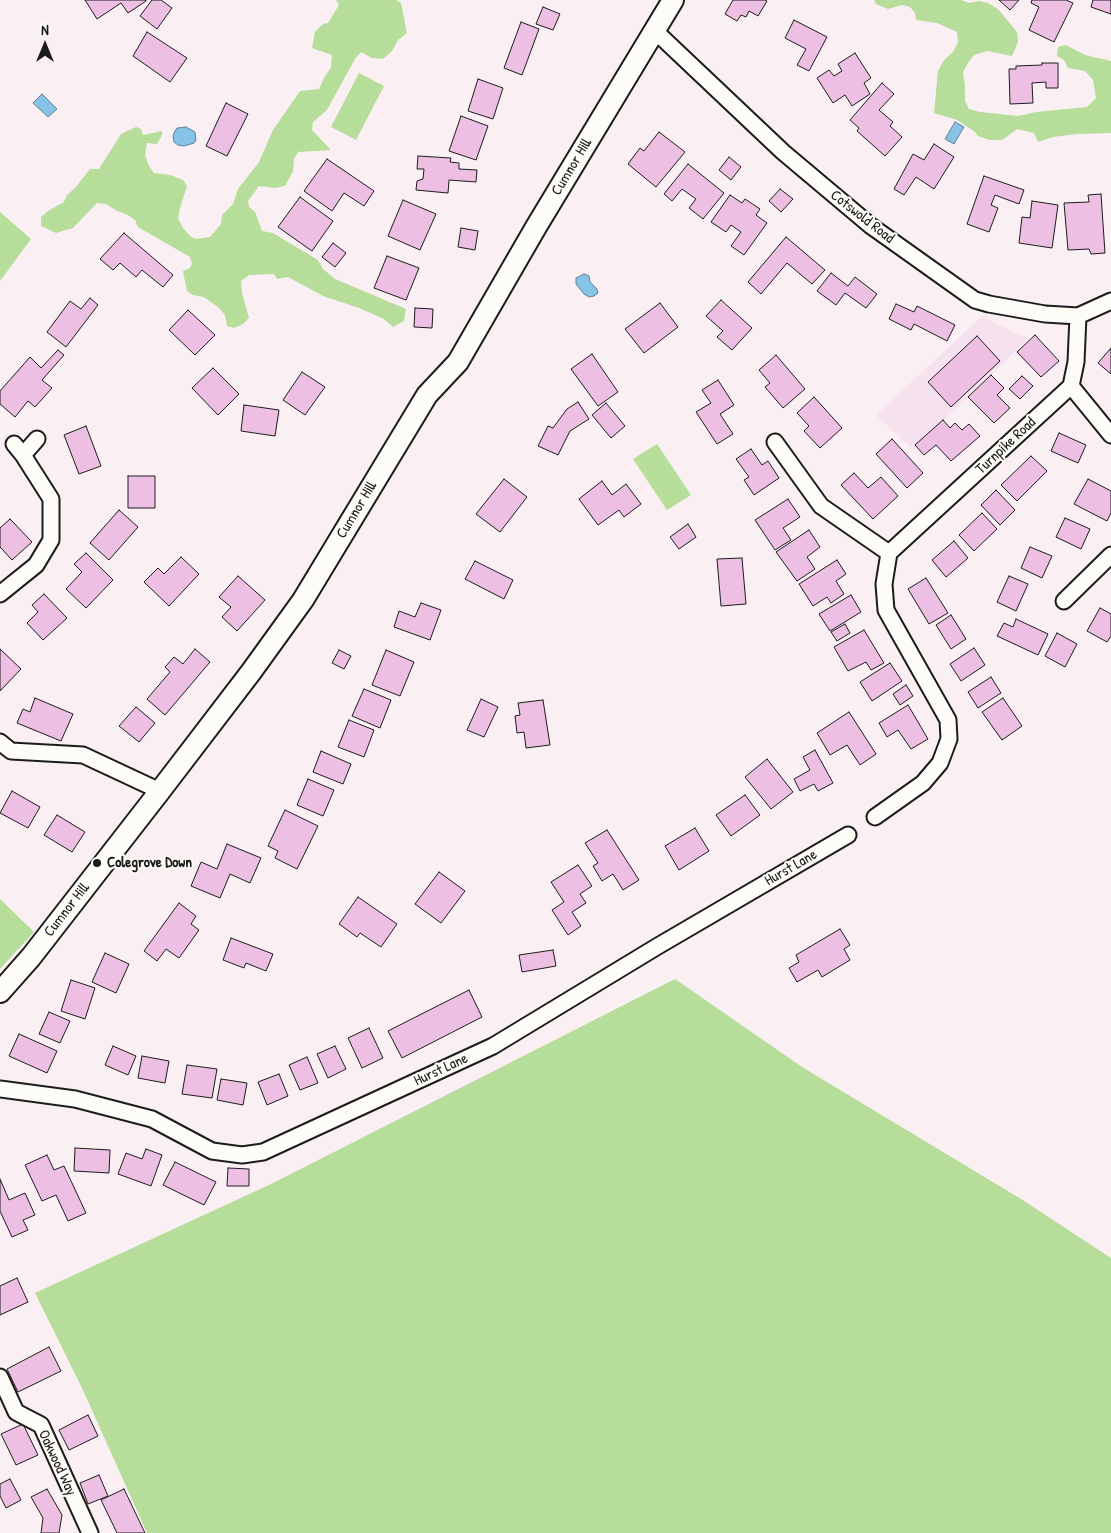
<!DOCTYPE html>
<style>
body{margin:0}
#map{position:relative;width:1111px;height:1533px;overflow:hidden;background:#faf0f3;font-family:"Patrick Hand",sans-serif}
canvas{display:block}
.north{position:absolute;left:20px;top:20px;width:50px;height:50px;-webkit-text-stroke:4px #fdfcf7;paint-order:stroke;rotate:0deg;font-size:14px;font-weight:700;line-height:20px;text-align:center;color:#1c1c1c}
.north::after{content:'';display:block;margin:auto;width:18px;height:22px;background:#1c1c1c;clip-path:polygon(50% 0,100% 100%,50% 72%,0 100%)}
</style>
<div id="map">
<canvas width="1111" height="1533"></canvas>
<div class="north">N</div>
</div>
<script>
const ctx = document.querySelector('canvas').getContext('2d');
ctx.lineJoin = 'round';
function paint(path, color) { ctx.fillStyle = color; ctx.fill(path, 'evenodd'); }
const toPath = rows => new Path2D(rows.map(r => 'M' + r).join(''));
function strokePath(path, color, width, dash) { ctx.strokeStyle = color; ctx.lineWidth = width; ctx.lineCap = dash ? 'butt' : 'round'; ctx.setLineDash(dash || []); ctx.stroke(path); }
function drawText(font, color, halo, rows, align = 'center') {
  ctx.font = font + ' "Patrick Hand",sans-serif'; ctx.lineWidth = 4; ctx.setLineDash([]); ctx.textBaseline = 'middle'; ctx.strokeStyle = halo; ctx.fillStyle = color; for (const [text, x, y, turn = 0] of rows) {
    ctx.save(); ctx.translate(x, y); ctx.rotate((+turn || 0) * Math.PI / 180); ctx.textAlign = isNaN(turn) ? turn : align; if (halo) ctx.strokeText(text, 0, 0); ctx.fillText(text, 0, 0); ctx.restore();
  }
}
paint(toPath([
 [982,316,1028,339,913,450,876,415]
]), '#f6e1ee');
paint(toPath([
 [336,0,396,0,401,3,407,33,398,40,392,51,383,59,372,58,361,52,355,59,327,110,313,122,312,130,331,150,298,152,294,159,293,171,285,186,275,188,259,186,248,201,249,207,255,212,262,231,273,233,318,260,323,269,335,279,406,309,404,321,393,327,384,319,359,308,323,296,288,277,277,279,274,274,249,275,241,281,242,293,249,318,243,324,234,328,227,326,225,315,219,308,204,297,193,295,187,291,183,271,190,268,192,263,190,257,138,227,135,220,128,215,117,211,106,204,97,203,73,228,56,233,41,226,41,217,48,211,64,202,67,195,75,188,90,169,99,169,121,134,136,127,141,129,143,135,162,131,162,135,157,144,147,143,145,155,149,166,154,173,170,175,183,180,187,186,180,208,178,218,183,228,191,237,197,239,210,237,221,224,222,215,233,204,238,189,259,162,273,130,300,91,319,89,325,76,331,68,332,55,312,48,315,32,323,24,328,23,339,5],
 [874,0,961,0,969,3,979,1,988,3,998,9,1017,32,1018,42,1012,56,987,51,974,55,968,63,963,72,965,86,965,101,969,109,980,112,1018,116,1036,112,1087,107,1096,98,1093,80,1085,71,1068,68,1064,60,1057,56,1058,47,1066,45,1085,55,1111,61,1111,133,1077,134,1053,137,1038,142,1034,133,1017,129,1002,140,989,140,978,136,974,131,957,120,934,113,938,71,944,60,953,52,958,42,957,32,937,23,916,20,915,13,910,7,902,5,888,9,876,4],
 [359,73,384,86,356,140,331,127],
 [0,212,31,239,0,281],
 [657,444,691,495,667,510,633,459],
 [0,899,34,932,0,969],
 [675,979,802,1067,1021,1199,1111,1258,1111,1533,147,1533,82,1388,35,1293,271,1184]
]), '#b6dd99');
const water = toPath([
 [42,94,57,109,48,117,33,103,42,94],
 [955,122,964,127,954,144,945,139,955,122],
 [186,127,195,132,196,140,194,143,184,146,178,145,174,142,173,136,175,131,177,128,186,127],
 [584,274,589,276,590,282,597,289,598,293,594,296,589,297,584,294,576,284,576,278,584,274]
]);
paint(water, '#86c3e6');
strokePath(water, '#5c8095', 1);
const building = toPath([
 [85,0,146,0,146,1,128,13,121,3,97,19,85,0],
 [152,0,161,0,172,8,157,29,140,16,152,0],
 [733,0,765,0,767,1,758,16,749,11,746,17,741,15,737,21,725,14,733,0],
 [999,0,1019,0,1010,10,999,0],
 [1032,0,1066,0,1073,3,1054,42,1029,30,1039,7,1031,3,1032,0],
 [1093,0,1111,0,1111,14,1091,7,1093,0],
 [543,7,560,14,553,30,536,24,543,7],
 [794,20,827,37,809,71,797,65,806,49,785,38,794,20],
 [521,22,539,29,522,75,504,68,521,22],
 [147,32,187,58,170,82,133,56,147,32],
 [855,53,871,78,864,83,870,94,852,106,845,95,833,103,817,78,829,70,834,76,842,71,838,64,855,53],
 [1042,63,1058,63,1058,88,1046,88,1046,82,1032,83,1033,103,1010,104,1009,69,1016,69,1016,66,1042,65,1042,63],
 [478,79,503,88,493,119,468,111,478,79],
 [882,83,894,94,879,110,893,122,890,126,902,137,885,156,857,131,859,128,850,120,882,83],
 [226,103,248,114,227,156,206,146,226,103],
 [461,116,488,126,476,160,449,151,461,116],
 [659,132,685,152,656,187,628,164,640,148,644,151,659,132],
 [934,144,954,157,934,189,916,177,904,195,894,189,913,154,924,160,934,144],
 [418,156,451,158,450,162,459,163,459,169,477,170,476,182,449,180,448,193,416,190,417,181,423,179,424,169,417,169,418,156],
 [729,157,741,167,731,180,719,170,729,157],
 [327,159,374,191,364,206,344,193,332,211,304,191,327,159],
 [688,164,724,193,703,219,689,208,696,199,682,189,672,201,664,194,688,164],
 [984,176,1024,190,1019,204,995,195,991,205,998,208,989,232,967,224,984,176],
 [780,189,793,199,781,212,769,201,780,189],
 [1101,194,1105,253,1091,254,1089,249,1068,250,1064,203,1089,202,1088,195,1101,194],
 [730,195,742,203,745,199,760,209,756,215,767,223,744,255,731,246,741,232,731,225,726,232,711,222,730,195],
 [300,197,333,221,312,251,278,227,300,197],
 [403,200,436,214,420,250,388,236,403,200],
 [1032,201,1058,205,1052,248,1019,243,1022,217,1030,218,1032,201],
 [461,228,478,231,475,250,458,247,461,228],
 [124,233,173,275,163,287,142,270,136,277,120,263,113,270,100,259,124,233],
 [786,237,825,270,812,284,787,263,761,294,748,282,786,237],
 [333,243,346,253,335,267,322,257,333,243],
 [387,256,419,268,406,300,374,288,387,256],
 [831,273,848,286,855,277,877,294,866,308,845,293,836,305,817,291,831,273],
 [90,298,98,305,66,347,47,332,70,301,81,309,90,298],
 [721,300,752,328,732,350,717,337,723,331,706,316,721,300],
 [660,303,678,327,644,353,625,329,660,303],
 [896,304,914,312,917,306,955,325,947,341,914,324,911,330,889,319,896,304],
 [415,308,433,309,432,328,414,327,415,308],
 [188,310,215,335,195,355,169,330,188,310],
 [1035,335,1059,361,1041,377,1017,352,1035,335],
 [977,336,1000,361,951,407,928,382,977,336],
 [1111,348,1111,374,1098,363,1111,348],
 [58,350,64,355,42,380,52,388,35,407,28,401,15,417,0,404,0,391,30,357,41,368,58,350],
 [592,354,618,392,598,406,571,369,592,354],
 [776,355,805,389,783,408,765,387,770,383,759,370,776,355],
 [213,368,239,394,218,415,192,388,213,368],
 [302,372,325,387,305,415,283,400,302,372],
 [991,375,1004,388,997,395,1010,408,994,423,968,397,991,375],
 [1022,376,1033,386,1020,399,1009,389,1022,376],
 [718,380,734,405,720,414,733,434,717,444,696,412,711,403,702,390,718,380],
 [814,397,842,428,820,448,804,431,809,426,797,413,814,397],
 [578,402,589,419,570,431,558,455,538,446,548,426,553,428,567,409,578,402],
 [606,403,625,426,611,438,592,415,606,403],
 [244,405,279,410,275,436,241,431,244,405],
 [943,420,950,428,955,423,962,430,969,424,980,436,951,461,936,445,924,455,915,445,943,420],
 [86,426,101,466,79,474,64,435,86,426],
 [1059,433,1086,445,1078,463,1051,451,1059,433],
 [892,439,923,473,907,488,876,454,892,439],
 [751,449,762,465,768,461,779,478,754,495,744,480,749,477,736,459,751,449],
 [1031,456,1047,471,1017,501,1001,485,1031,456],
 [854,473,868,488,881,477,898,496,873,519,841,485,854,473],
 [128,476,155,476,155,508,128,508,128,476],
 [504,479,527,497,500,532,476,514,504,479],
 [1088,479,1111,491,1111,513,1107,521,1074,504,1088,479],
 [602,481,612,495,626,484,641,504,624,517,619,510,598,525,579,499,602,481],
 [996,490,1015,510,1000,525,981,505,996,490],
 [788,499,800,517,783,528,791,540,775,550,755,520,788,499],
 [119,510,138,527,109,560,90,543,119,510],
 [982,513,997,529,974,551,959,535,982,513],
 [1065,518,1090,529,1081,549,1056,537,1065,518],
 [10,519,32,542,12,560,0,547,0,528,10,519],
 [688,524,696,537,679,549,670,537,688,524],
 [809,530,820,547,807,557,815,569,797,581,776,552,809,530],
 [954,541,968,558,946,577,932,560,954,541],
 [1030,547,1052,556,1042,578,1021,568,1030,547],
 [86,553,113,580,86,608,66,589,82,572,74,564,86,553],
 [181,557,199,574,169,606,144,582,158,568,164,574,181,557],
 [742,558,746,604,721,606,717,559,742,558],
 [837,560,846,574,836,581,844,594,831,603,827,597,813,606,799,584,837,560],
 [475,561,513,580,504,599,465,579,475,561],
 [238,576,265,600,237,631,222,617,231,607,219,597,238,576],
 [1009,576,1028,584,1016,611,997,602,1009,576],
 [926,578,948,613,929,624,908,589,926,578],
 [44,594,67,618,43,640,27,623,38,612,32,605,44,594],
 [851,595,861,612,830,631,819,614,851,595],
 [421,603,441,610,430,640,394,627,399,611,415,617,421,603],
 [1100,608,1111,614,1111,636,1107,642,1087,631,1100,608],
 [951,615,966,639,951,649,936,625,951,615],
 [1016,619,1048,634,1038,655,997,636,1004,623,1013,627,1016,619],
 [845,624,850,633,837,641,831,632,845,624],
 [864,630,884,663,871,670,866,662,848,671,834,647,864,630],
 [1057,633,1077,644,1065,667,1045,656,1057,633],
 [974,648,985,665,961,681,950,664,974,648],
 [0,649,21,669,0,691,0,649],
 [195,649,210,662,165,715,147,699,170,672,165,667,174,657,183,664,195,649],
 [339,650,351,656,344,669,332,663,339,650],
 [386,650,414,662,400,696,372,685,386,650],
 [890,663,902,681,872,701,860,682,890,663],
 [991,677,1001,693,978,708,968,692,991,677],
 [906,685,913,696,900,705,893,694,906,685],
 [364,689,391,700,380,728,352,716,364,689],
 [35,698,73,714,61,741,17,723,23,709,30,712,35,698],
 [1003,698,1022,726,1002,740,982,712,1003,698],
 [481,699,498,707,484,737,467,730,481,699],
 [543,700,550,745,526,748,524,732,517,733,515,716,520,715,518,703,543,700],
 [908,705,928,739,911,749,898,730,887,737,879,723,908,705],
 [136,707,155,723,139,742,119,726,136,707],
 [849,712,876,754,860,765,847,745,830,755,817,733,849,712],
 [349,720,374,730,364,757,338,747,349,720],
 [815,750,833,783,818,791,814,784,800,791,794,779,810,770,803,757,815,750],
 [321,751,351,764,343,784,313,772,321,751],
 [767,759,793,792,771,809,745,777,767,759],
 [308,779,334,790,323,816,297,805,308,779],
 [12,791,40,807,28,828,0,813,12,791],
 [745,795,760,815,731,836,716,815,745,795],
 [285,810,318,826,297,869,275,858,278,851,268,846,285,810],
 [57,815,85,832,72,852,44,835,57,815],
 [695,828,709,851,679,870,665,846,695,828],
 [607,830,639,880,623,890,613,874,602,881,593,866,598,863,585,843,607,830],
 [227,844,261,858,250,883,230,874,220,898,191,886,201,862,217,869,227,844],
 [578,865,592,886,580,894,586,903,572,912,581,926,568,935,552,910,564,902,551,882,578,865],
 [439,872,465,891,441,923,415,904,439,872],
 [358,897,397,924,381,947,360,933,357,937,339,924,358,897],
 [179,903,196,916,191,924,199,930,179,958,166,949,157,961,144,951,179,903],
 [840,929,850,945,844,949,850,960,822,977,818,970,797,982,789,968,799,962,796,955,840,929],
 [231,938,273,954,266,971,246,963,244,968,223,960,231,938],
 [553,950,556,966,522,972,519,955,553,950],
 [105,953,129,964,116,993,92,982,105,953],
 [71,980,95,988,85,1019,61,1011,71,980],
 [469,990,482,1017,402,1058,388,1031,469,990],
 [49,1012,70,1021,60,1043,39,1034,49,1012],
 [369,1028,383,1058,362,1068,348,1038,369,1028],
 [19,1034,57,1051,47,1073,9,1056,19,1034],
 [113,1046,136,1056,128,1075,105,1065,113,1046],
 [335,1046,346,1069,328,1078,317,1054,335,1046],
 [142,1056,169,1061,165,1083,138,1078,142,1056],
 [307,1057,318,1083,300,1090,289,1065,307,1057],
 [187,1065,217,1069,212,1098,182,1094,187,1065],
 [279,1074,288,1096,267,1105,258,1082,279,1074],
 [221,1079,247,1083,243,1105,217,1100,221,1079],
 [75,1148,110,1150,109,1173,74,1171,75,1148],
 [146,1149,162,1155,151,1186,118,1174,126,1153,142,1159,146,1149],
 [47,1155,54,1170,64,1166,86,1213,68,1221,56,1195,42,1201,25,1165,47,1155],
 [175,1162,216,1182,204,1205,163,1185,175,1162],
 [228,1168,249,1169,249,1186,227,1186,228,1168],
 [0,1179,9,1200,25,1193,35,1215,23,1220,28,1230,12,1237,0,1211,0,1179],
 [17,1278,28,1302,0,1315,0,1286,17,1278],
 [49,1347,61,1371,18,1392,7,1369,49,1347],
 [88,1415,98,1436,69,1450,59,1430,88,1415],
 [23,1424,38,1455,16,1465,1,1434,23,1424],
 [99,1475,108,1496,88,1504,80,1483,99,1475],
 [10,1479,21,1500,6,1508,0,1496,0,1484,10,1479],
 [47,1489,62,1515,59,1533,41,1533,43,1518,31,1497,47,1489],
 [124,1489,145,1533,117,1533,101,1500,124,1489]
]);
paint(building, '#ecbfe3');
strokePath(building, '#1c1c1c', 1);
const street = toPath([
 [654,30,783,152,871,226,975,300,989,304,1045,314,1078,316,1111,301],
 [1071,386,1111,435],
 [775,442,821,506,889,553],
 [23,455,37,439],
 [0,594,36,565,51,540,51,499,23,455,14,444],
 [1064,601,1111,555],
 [0,742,11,751,83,755,160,791],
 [875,817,923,783,940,763,949,739,948,720,886,610,884,584,889,553,1071,386,1076,362,1078,316],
 [0,1089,75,1099,152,1119,212,1151,242,1155,263,1152,493,1046,658,946,848,835],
 [0,1377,16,1412,41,1425,90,1533]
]);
const secondary = toPath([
 [0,992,31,957,160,791,251,672,303,600,427,395,458,362,536,227,673,0]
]);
strokePath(street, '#1c1c1c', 19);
strokePath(secondary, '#1c1c1c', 24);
strokePath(street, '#fdfcf7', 15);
strokePath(secondary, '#fdfcf7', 20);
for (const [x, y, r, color] of [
 [97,863,5,"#1c1c1c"]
]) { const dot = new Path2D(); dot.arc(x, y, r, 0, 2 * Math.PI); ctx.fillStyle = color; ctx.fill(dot); strokePath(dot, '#fdfcf7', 2); }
drawText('15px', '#1c1c1c', '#fdfcf7', [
 ["Cumnor Hill",572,167,-59],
 ["Cotswold Road",862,217,38],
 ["Turnpike Road",1006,446,-43],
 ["Cumnor Hill",357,510,-59],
 ["Hurst Lane",791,868,-30],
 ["Cumnor Hill",67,910,-52],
 ["Hurst Lane",441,1070,-25],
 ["Oakwood Way",57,1463,65]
]);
drawText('bold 15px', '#1c1c1c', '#fdfcf7', [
 ["Colegrove Down",107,863]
], 'left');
</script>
